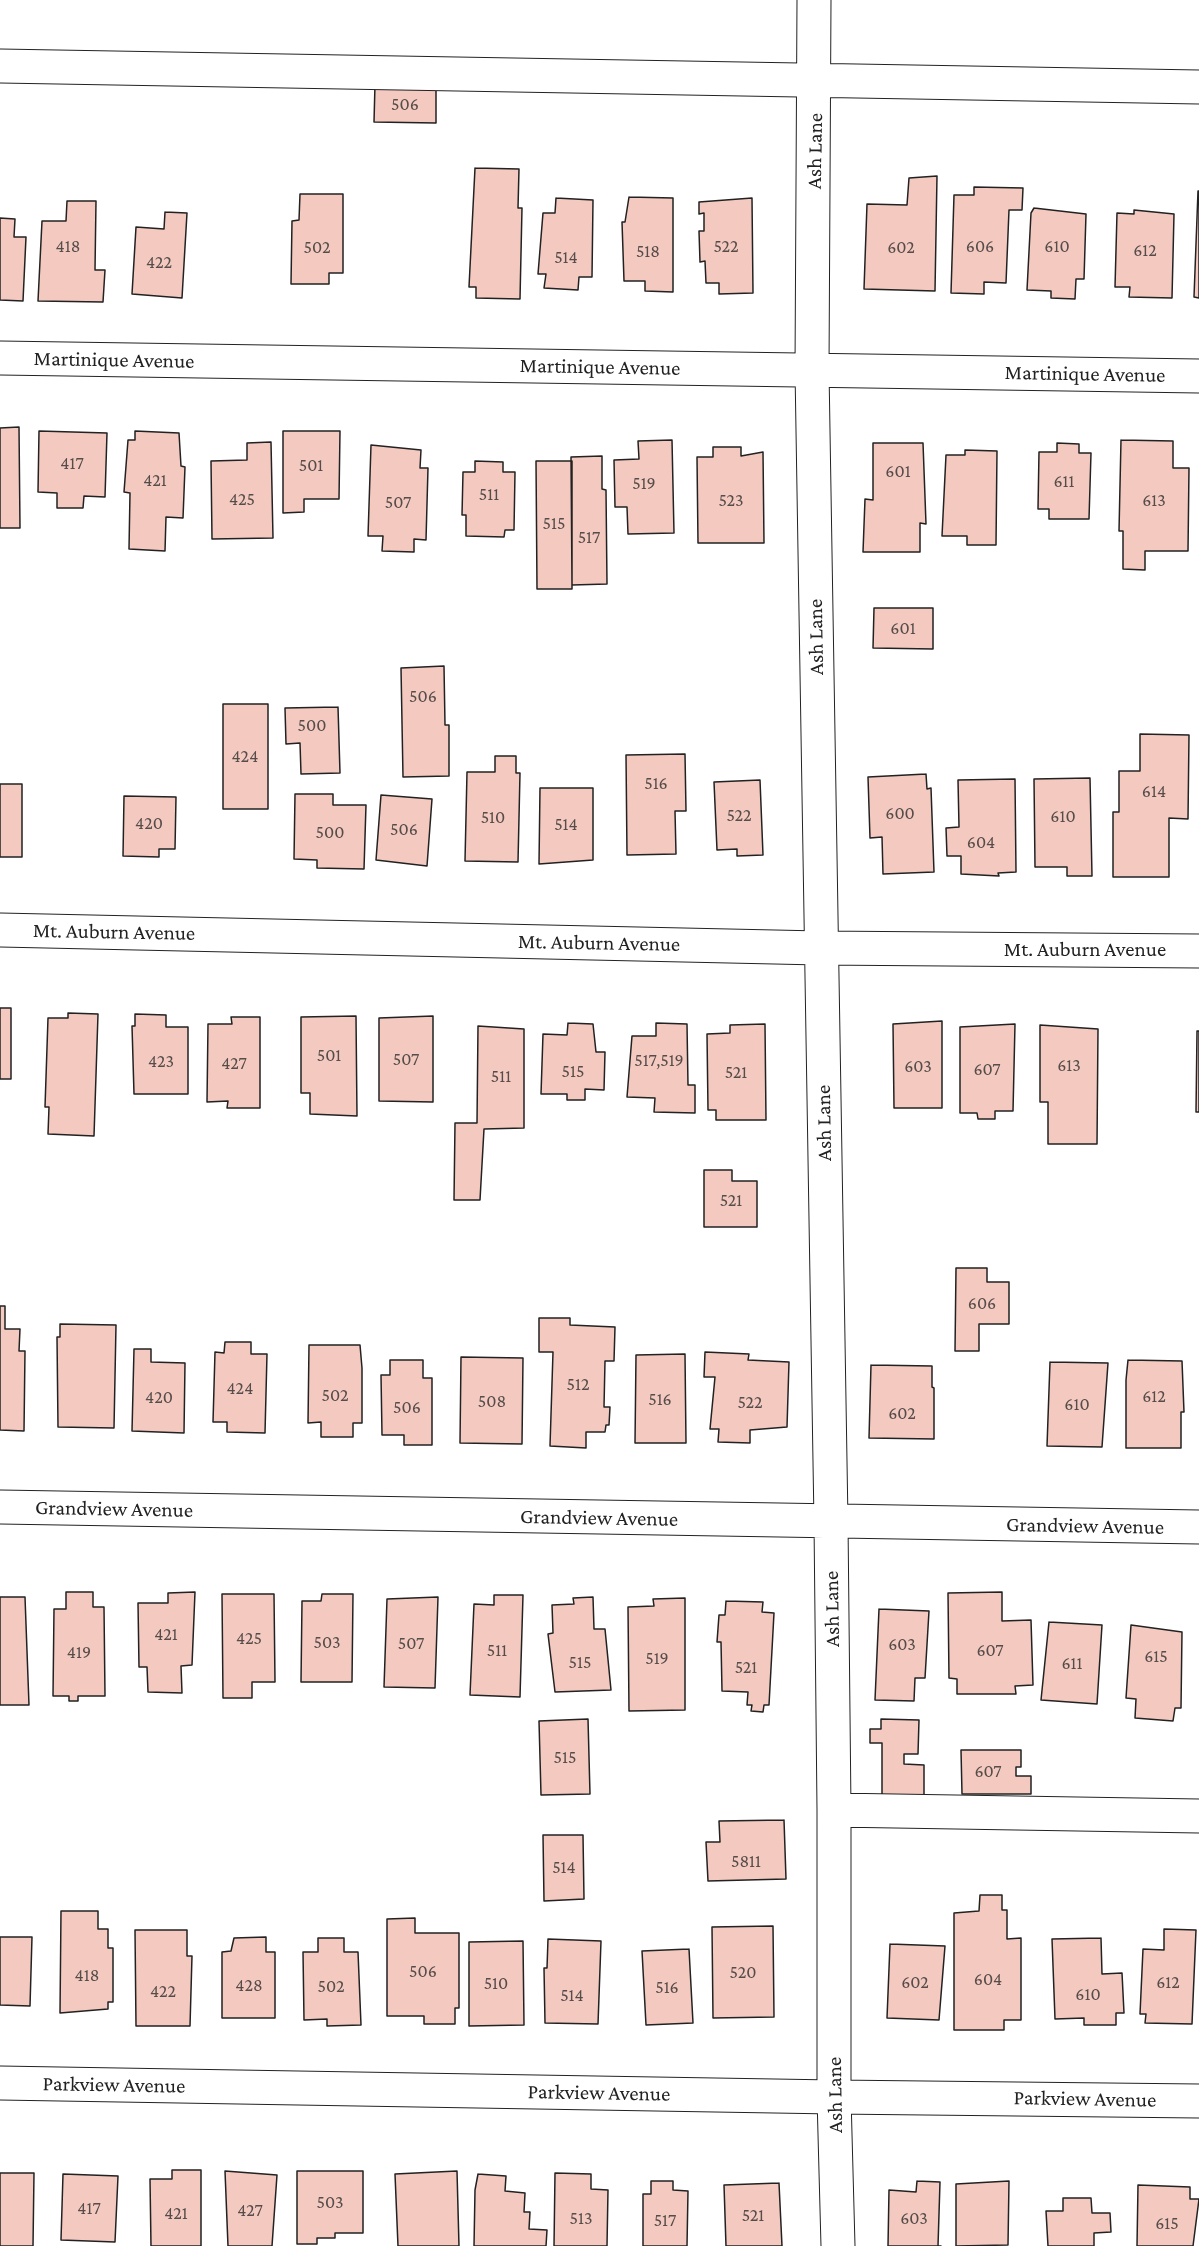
<!DOCTYPE html>
<style>
body{margin:0}
canvas{display:block;background:#fff}
</style>
<canvas width="1199" height="2246"></canvas>
<script>
const ctx = document.querySelector('canvas').getContext('2d');
ctx.lineJoin = 'round';
function paint(path, color) { ctx.fillStyle = color; ctx.fill(path, 'evenodd'); }
const toPath = rows => new Path2D(rows.map(r => 'M' + r).join(''));
function strokePath(path, color, width, dash) { ctx.strokeStyle = color; ctx.lineWidth = width; ctx.lineCap = dash ? 'butt' : 'round'; ctx.setLineDash(dash || []); ctx.stroke(path); }
function drawText(font, color, halo, rows, align = 'center') {
  ctx.font = font + ' "Crimson Pro",serif'; ctx.lineWidth = 4.5; ctx.setLineDash([]); ctx.textBaseline = 'middle'; ctx.strokeStyle = halo; ctx.fillStyle = color; for (const [text, x, y, turn = 0] of rows) {
    ctx.save(); ctx.translate(x, y); ctx.rotate((+turn || 0) * Math.PI / 180); ctx.textAlign = isNaN(turn) ? turn : align; if (halo) ctx.strokeText(text, 0, 0); ctx.fillText(text, 0, 0); ctx.restore();
  }
}
const building = toPath([
 [375,84,436,85,436,123,374,122,375,84],
 [475,168,519,169,518,208,522,208,520,299,476,298,476,287,469,287,475,168],
 [937,176,935,291,864,289,867,204,907,205,909,178,937,176],
 [974,187,1023,188,1022,210,1009,210,1006,283,984,282,984,294,951,293,954,195,974,195,974,187],
 [1198,191,1199,191,1199,298,1194,297,1198,191],
 [300,194,343,194,343,273,329,273,329,284,291,284,292,221,299,220,300,194],
 [629,197,673,198,673,292,645,291,645,281,624,281,622,222,625,222,629,197],
 [556,198,593,200,592,277,579,277,578,290,544,288,546,274,538,274,543,213,555,213,556,198],
 [752,198,753,293,719,294,719,283,706,283,705,261,700,262,699,231,704,231,704,213,699,214,699,202,752,198],
 [67,201,96,201,95,270,105,270,103,302,38,301,42,221,66,221,67,201],
 [1034,208,1086,214,1084,279,1076,279,1075,299,1051,298,1051,291,1027,290,1031,213,1034,208],
 [1134,210,1174,214,1172,298,1129,297,1130,287,1115,287,1117,213,1134,214,1134,210],
 [165,212,187,213,182,298,132,294,136,227,164,229,165,212],
 [0,218,15,219,14,237,26,237,23,301,0,300,0,218],
 [19,427,20,528,0,528,0,428,19,427],
 [39,431,107,433,105,497,84,496,83,508,57,508,57,493,38,492,39,431],
 [135,431,179,433,181,466,185,467,183,518,166,517,165,551,129,549,130,493,124,492,128,440,135,440,135,431],
 [283,431,340,431,339,499,304,499,304,512,283,513,283,431],
 [672,440,674,533,628,534,627,507,615,507,614,460,639,459,638,441,672,440],
 [1121,440,1173,441,1173,468,1189,468,1188,551,1145,551,1145,570,1123,569,1123,531,1119,531,1121,440],
 [271,442,273,538,212,539,211,461,247,460,247,443,271,442],
 [873,443,923,443,926,524,920,523,920,552,863,552,865,499,873,500,873,443],
 [1057,443,1079,444,1079,453,1091,453,1089,519,1049,519,1049,509,1038,509,1039,452,1057,452,1057,443],
 [371,445,421,450,420,468,428,468,426,540,414,539,414,552,382,551,383,536,368,536,371,445],
 [713,447,741,447,741,456,763,452,764,543,698,543,697,457,713,457,713,447],
 [965,450,997,451,996,545,967,545,967,536,942,536,946,455,965,455,965,450],
 [602,456,602,489,606,490,607,584,572,585,571,457,602,456],
 [475,461,503,462,503,472,515,472,514,530,505,530,504,537,466,536,466,515,462,515,463,472,475,472,475,461],
 [536,461,572,461,572,589,537,589,536,461],
 [874,608,933,608,933,649,873,648,874,608],
 [444,666,445,725,449,725,449,776,403,777,401,668,444,666],
 [223,704,268,704,268,809,223,809,223,704],
 [338,707,340,773,301,774,300,743,286,744,285,708,338,707],
 [1140,734,1189,735,1188,819,1169,818,1169,877,1113,877,1113,812,1119,812,1119,771,1140,771,1140,734],
 [685,754,686,811,675,811,676,854,627,855,626,755,685,754],
 [495,756,516,756,516,773,520,773,518,862,465,861,467,772,495,772,495,756],
 [926,774,927,789,931,788,934,872,883,874,882,837,870,838,868,777,926,774],
 [1090,778,1092,876,1067,876,1067,867,1035,867,1034,779,1090,778],
 [1015,779,1016,872,998,873,999,876,961,874,961,856,947,856,946,828,959,827,958,780,1015,779],
 [760,780,763,855,737,856,737,849,717,850,714,782,760,780],
 [0,784,22,784,22,857,0,857,0,784],
 [540,788,593,788,593,860,539,864,540,788],
 [295,794,333,794,333,805,366,805,364,869,317,868,317,860,294,859,295,794],
 [381,795,432,799,427,866,376,860,381,795],
 [124,796,176,797,175,849,159,849,159,857,123,856,124,796],
 [0,1008,11,1008,11,1079,0,1079,0,1008],
 [68,1013,98,1014,94,1136,48,1134,49,1107,45,1107,48,1018,68,1018,68,1013],
 [135,1014,166,1015,166,1027,188,1027,188,1094,134,1094,132,1026,135,1026,135,1014],
 [356,1016,357,1116,310,1114,310,1093,301,1093,301,1017,356,1016],
 [433,1016,433,1102,379,1101,379,1018,433,1016],
 [231,1017,260,1017,260,1108,227,1108,228,1101,207,1102,208,1024,232,1024,231,1017],
 [942,1021,942,1108,894,1108,893,1024,942,1021],
 [568,1023,593,1024,596,1052,605,1052,604,1090,585,1089,585,1100,567,1100,567,1094,541,1094,543,1034,567,1035,568,1023],
 [656,1023,687,1024,688,1085,695,1085,695,1113,654,1112,655,1098,627,1097,632,1036,656,1036,656,1023],
 [765,1024,766,1120,716,1120,716,1110,708,1110,707,1034,730,1033,730,1025,765,1024],
 [1015,1024,1013,1111,995,1111,995,1119,978,1119,977,1113,960,1113,960,1027,1015,1024],
 [1040,1025,1098,1029,1097,1144,1048,1144,1048,1102,1040,1102,1040,1025],
 [478,1026,524,1029,524,1128,484,1129,480,1200,454,1200,455,1123,477,1123,478,1026],
 [1197,1031,1199,1031,1199,1112,1196,1112,1197,1031],
 [704,1170,732,1170,732,1181,757,1181,757,1227,704,1227,704,1170],
 [956,1268,987,1268,987,1282,1009,1282,1009,1324,979,1324,979,1351,955,1351,956,1268],
 [0,1306,5,1306,5,1329,20,1329,19,1351,25,1351,24,1431,0,1430,0,1306],
 [539,1318,570,1318,570,1325,615,1327,614,1361,605,1361,604,1407,610,1407,609,1425,606,1425,605,1432,586,1432,586,1448,550,1446,553,1352,539,1352,539,1318],
 [60,1324,116,1325,114,1428,58,1427,57,1337,60,1337,60,1324],
 [225,1342,251,1342,251,1354,267,1354,265,1433,227,1432,227,1422,213,1422,215,1352,224,1353,225,1342],
 [309,1345,360,1345,362,1368,362,1423,353,1423,353,1437,321,1437,321,1422,308,1423,309,1345],
 [134,1349,151,1349,151,1362,185,1363,184,1433,132,1431,134,1349],
 [705,1352,749,1354,748,1360,789,1362,787,1427,750,1430,750,1443,718,1442,719,1429,710,1429,715,1377,704,1377,705,1352],
 [685,1354,686,1443,635,1443,636,1355,685,1354],
 [461,1357,523,1358,522,1444,460,1443,461,1357],
 [390,1360,423,1360,423,1378,432,1378,432,1445,404,1445,404,1435,382,1435,381,1375,390,1375,390,1360],
 [1128,1360,1182,1361,1184,1412,1181,1412,1181,1448,1126,1448,1126,1380,1128,1360],
 [1050,1362,1108,1363,1102,1447,1047,1446,1050,1362],
 [871,1365,932,1366,932,1387,934,1388,934,1439,869,1438,871,1365],
 [66,1592,93,1592,93,1607,104,1607,105,1696,78,1696,78,1701,69,1701,69,1696,53,1696,54,1609,66,1609,66,1592],
 [195,1592,192,1665,181,1666,182,1693,148,1692,147,1667,139,1667,138,1603,168,1603,168,1593,195,1592],
 [1002,1592,1002,1621,1031,1620,1033,1685,1015,1686,1016,1694,957,1694,957,1679,949,1678,948,1593,1002,1592],
 [222,1594,274,1594,275,1682,252,1682,252,1698,223,1698,222,1594],
 [322,1594,353,1594,352,1682,301,1682,302,1601,321,1601,322,1594],
 [494,1595,523,1595,520,1697,470,1695,474,1604,494,1605,494,1595],
 [0,1597,25,1597,29,1705,0,1705,0,1597],
 [438,1597,435,1688,384,1687,387,1599,438,1597],
 [593,1597,594,1629,605,1629,611,1690,555,1692,548,1634,553,1633,552,1605,574,1604,573,1598,593,1597],
 [685,1598,685,1710,629,1711,628,1607,654,1606,653,1599,685,1598],
 [726,1601,763,1602,762,1612,774,1613,769,1705,764,1705,763,1712,751,1711,752,1705,747,1705,748,1692,722,1691,721,1642,717,1642,719,1615,725,1615,726,1601],
 [879,1609,929,1611,925,1678,915,1678,914,1701,875,1700,879,1609],
 [1049,1622,1102,1625,1097,1704,1041,1700,1049,1622],
 [1131,1625,1182,1632,1181,1708,1175,1708,1173,1721,1135,1718,1136,1699,1126,1698,1131,1625],
 [588,1719,590,1794,541,1795,539,1721,588,1719],
 [881,1719,919,1720,918,1754,904,1754,904,1764,924,1765,924,1803,882,1803,882,1743,870,1743,870,1729,881,1729,881,1719],
 [961,1750,1021,1750,1021,1767,1016,1767,1016,1776,1031,1776,1031,1794,962,1794,961,1750],
 [784,1820,786,1879,708,1881,706,1842,720,1842,719,1821,784,1820],
 [543,1835,583,1835,584,1899,544,1901,543,1835],
 [980,1895,1002,1895,1002,1910,1007,1910,1007,1939,1021,1938,1021,2020,1004,2020,1004,2030,954,2030,954,1913,979,1911,980,1895],
 [61,1911,98,1911,98,1929,108,1929,108,1948,113,1948,113,2002,108,2002,108,2009,60,2013,61,1911],
 [415,1918,415,1933,459,1933,459,2008,455,2008,455,2024,424,2024,424,2016,387,2016,387,1919,415,1918],
 [773,1926,774,2017,713,2018,712,1927,773,1926],
 [1164,1929,1196,1930,1192,2024,1145,2023,1146,2014,1140,2014,1143,1949,1164,1950,1164,1929],
 [135,1930,187,1930,187,1956,192,1956,190,2026,136,2026,135,1930],
 [0,1937,32,1937,30,2006,0,2005,0,1937],
 [266,1937,266,1952,275,1952,275,2018,222,2018,222,1952,231,1951,234,1938,266,1937],
 [318,1938,344,1938,344,1952,358,1952,361,2025,327,2026,327,2019,304,2020,303,1952,318,1952,318,1938],
 [1101,1938,1102,1974,1122,1973,1124,2013,1116,2013,1116,2025,1084,2025,1084,2018,1055,2019,1052,1939,1101,1938],
 [548,1939,601,1941,598,2024,545,2023,544,1968,547,1968,548,1939],
 [523,1941,524,2025,469,2026,469,1942,523,1941],
 [890,1944,945,1946,939,2020,887,2018,890,1944],
 [689,1949,693,2023,646,2025,642,1951,689,1949],
 [172,2170,201,2170,201,2246,151,2246,150,2179,172,2179,172,2170],
 [225,2171,277,2175,272,2246,228,2246,225,2171],
 [297,2171,363,2171,363,2233,335,2233,335,2238,317,2238,317,2244,297,2244,297,2171],
 [457,2171,459,2246,398,2246,395,2174,457,2171],
 [0,2173,34,2173,33,2246,0,2246,0,2173],
 [555,2173,591,2174,591,2189,608,2190,607,2246,554,2246,555,2173],
 [63,2174,118,2176,115,2242,61,2240,63,2174],
 [478,2174,506,2176,505,2191,525,2193,524,2212,530,2212,529,2229,547,2230,546,2246,474,2246,475,2190,478,2174],
 [651,2181,673,2181,673,2190,688,2191,687,2246,643,2246,643,2194,651,2194,651,2181],
 [917,2181,940,2182,938,2246,941,2246,888,2246,889,2190,916,2192,917,2181],
 [1009,2181,1008,2245,956,2246,956,2184,1009,2181],
 [779,2183,782,2246,726,2246,724,2185,779,2183],
 [1138,2185,1190,2187,1190,2199,1199,2199,1193,2246,1137,2246,1138,2185],
 [1063,2198,1091,2198,1092,2213,1110,2213,1111,2232,1094,2233,1094,2246,1048,2246,1046,2211,1063,2211,1063,2198]
]);
paint(building, '#f3c9c0');
strokePath(building, '#222', 1.5);
const minor = toPath([
 [814,0,812,370,831,1522,834,1810,834,2097,838,2246],
 [0,66,1199,87],
 [0,358,1199,376],
 [0,930,820,948,1199,951],
 [0,1507,1199,1527],
 [834,1810,1199,1816],
 [0,2083,834,2097,1199,2101]
]);
strokePath(minor, '#222', 35);
strokePath(minor, '#fff', 33);
drawText('18px', '#564c4a', null, [
 ["506",405,104],
 ["418",68,246],
 ["522",726,246],
 ["606",980,246],
 ["610",1057,246],
 ["502",317,247],
 ["602",901,247],
 ["612",1145,250],
 ["518",648,251],
 ["514",566,257],
 ["422",159,262],
 ["417",72,463],
 ["501",311,465],
 ["601",898,471],
 ["421",155,480],
 ["611",1064,481],
 ["519",644,483],
 ["511",489,494],
 ["425",242,499],
 ["523",731,500],
 ["613",1154,500],
 ["507",398,502],
 ["515",554,523],
 ["517",589,537],
 ["601",903,628],
 ["506",423,696],
 ["500",312,725],
 ["424",245,756],
 ["516",656,783],
 ["614",1154,791],
 ["600",900,813],
 ["522",739,815],
 ["610",1063,816],
 ["510",493,817],
 ["420",149,823],
 ["514",566,824],
 ["506",404,829],
 ["500",330,832],
 ["604",981,842],
 ["501",329,1055],
 ["507",406,1059],
 ["517,519",659,1060],
 ["423",161,1061],
 ["427",234,1063],
 ["613",1069,1065],
 ["603",918,1066],
 ["607",987,1069],
 ["515",573,1071],
 ["521",736,1072],
 ["511",501,1076],
 ["521",731,1200],
 ["606",982,1303],
 ["512",578,1384],
 ["424",240,1388],
 ["502",335,1395],
 ["612",1154,1396],
 ["420",159,1397],
 ["516",660,1399],
 ["508",492,1401],
 ["522",750,1402],
 ["610",1077,1404],
 ["506",407,1407],
 ["602",902,1413],
 ["421",166,1634],
 ["425",249,1638],
 ["503",327,1642],
 ["507",411,1643],
 ["603",902,1644],
 ["511",497,1650],
 ["607",990,1650],
 ["419",79,1652],
 ["615",1156,1656],
 ["519",657,1658],
 ["515",580,1662],
 ["611",1072,1663],
 ["521",746,1667],
 ["515",565,1757],
 ["607",988,1771],
 ["5811",746,1861],
 ["514",564,1867],
 ["506",423,1971],
 ["520",743,1972],
 ["418",87,1975],
 ["604",988,1979],
 ["602",915,1982],
 ["612",1168,1982],
 ["510",496,1983],
 ["428",249,1985],
 ["502",331,1986],
 ["516",667,1987],
 ["422",163,1991],
 ["610",1088,1994],
 ["514",572,1995],
 ["503",330,2202],
 ["417",89,2208],
 ["427",250,2210],
 ["421",176,2213],
 ["521",753,2215],
 ["513",581,2218],
 ["603",914,2218],
 ["517",665,2220],
 ["615",1167,2223]
]);
drawText('21px', '#222', '#fff', [
 ["Ash Lane",815,151,-89],
 ["Martinique Avenue",114,360,1],
 ["Martinique Avenue",600,367,1],
 ["Martinique Avenue",1085,374,1],
 ["Ash Lane",816,637,-91],
 ["Mt. Auburn Avenue",114,932,1],
 ["Mt. Auburn Avenue",599,943,1],
 ["Mt. Auburn Avenue",1085,950],
 ["Ash Lane",824,1123,-91],
 ["Grandview Avenue",114,1509,1],
 ["Grandview Avenue",599,1518,1],
 ["Grandview Avenue",1085,1526,1],
 ["Ash Lane",832,1609,-91],
 ["Parkview Avenue",114,2085,1],
 ["Parkview Avenue",599,2093,1],
 ["Ash Lane",835,2095,-91],
 ["Parkview Avenue",1085,2099,1]
]);
</script>
